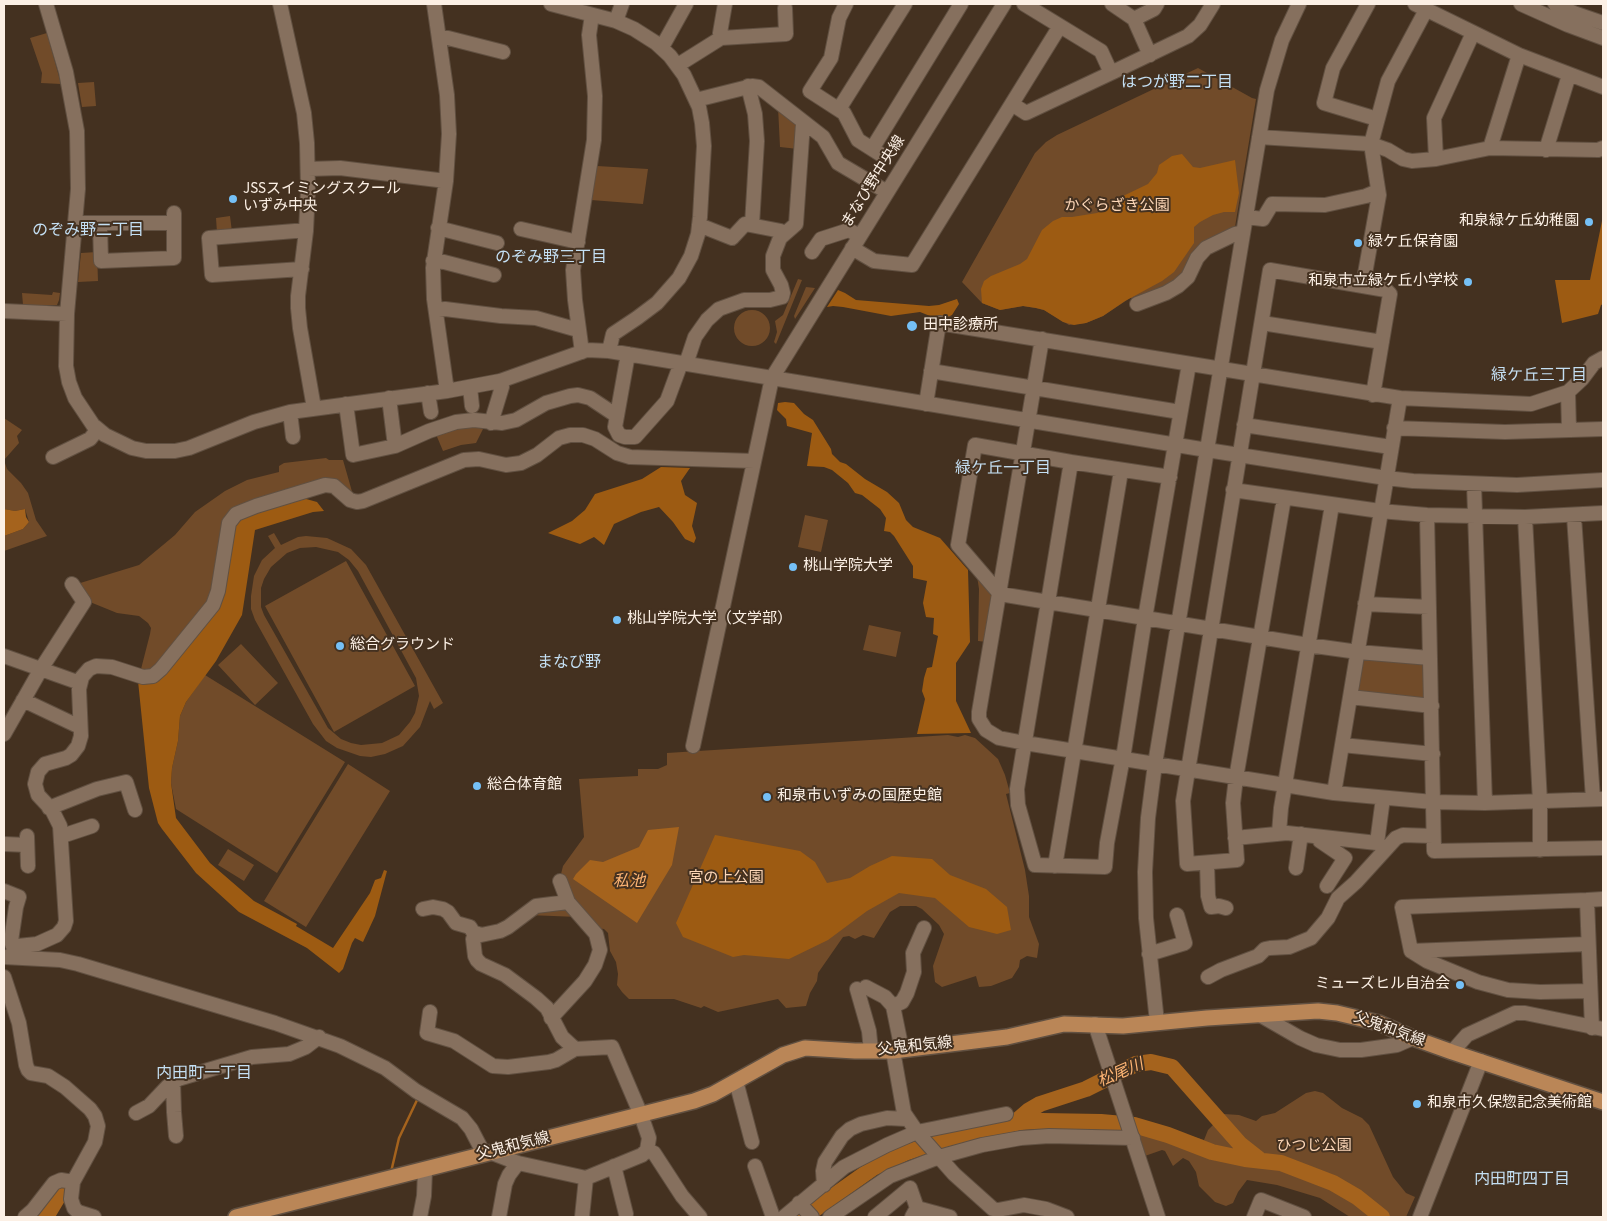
<!DOCTYPE html>
<meta charset="utf-8">
<style>
body{margin:0}
#map{position:relative;width:1607px;height:1221px;overflow:hidden;background:#443120;font-family:"Source Sans 3",sans-serif}
canvas{display:block}
.frame{position:absolute;inset:0;border:5px solid #fcf0e5;pointer-events:none}
</style>
<div id="map">
<canvas width="1607" height="1221"></canvas>
<div class="frame"></div>
</div>
<script>
const ctx = document.querySelector('canvas').getContext('2d');
ctx.lineJoin = 'round';
function paint(path, color) { ctx.fillStyle = color; ctx.fill(path, 'evenodd'); }
const toPath = rows => new Path2D(rows.map(r => 'M' + r).join(''));
function strokePath(path, color, width, dash) { ctx.strokeStyle = color; ctx.lineWidth = width; ctx.lineCap = dash ? 'butt' : 'round'; ctx.setLineDash(dash || []); ctx.stroke(path); }
function drawText(font, color, halo, rows, align = 'center') {
  ctx.font = font + ' "Source Sans 3","Noto Sans JP",sans-serif'; ctx.lineWidth = 4; ctx.setLineDash([]); ctx.textBaseline = 'middle'; ctx.strokeStyle = halo; ctx.fillStyle = color; for (const [text, x, y, turn = 0] of rows) {
    ctx.save(); ctx.translate(x, y); ctx.rotate((+turn || 0) * Math.PI / 180); ctx.textAlign = isNaN(turn) ? turn : align; if (halo) ctx.strokeText(text, 0, 0); ctx.fillText(text, 0, 0); ctx.restore();
  }
}
paint(toPath([
 [47,33,61,84,41,83,42,73,30,38],
 [1198,68,1252,98,1256,99,1234,233,1214,242,1185,276,1140,299,1130,298,1103,316,1086,323,1069,325,1044,310,1036,308,1023,306,1000,310,982,303,962,282,1035,153,1046,142,1057,135],
 [94,82,96,106,82,107,78,83],
 [778,107,799,124,798,149,780,147],
 [597,166,648,169,643,204,591,200],
 [230,216,232,232,217,233,216,218],
 [97,252,98,281,78,282,81,253],
 [798,279,802,280,776,344,774,342,777,332,775,321,783,315],
 [806,287,815,288,795,319,794,316],
 [53,292,60,293,59,300,57,305,23,305,22,293,52,295],
 '734 328a18 18 0 1 1 36 0a18 18 0 1 1-36 0Z',
 [4,418,22,430,17,436,19,443,4,460,7,469,21,483,28,493,36,520,47,536,4,551,4,536,23,529,29,522,25,509,15,511,4,509],
 [485,425,476,443,461,445,443,451,435,432],
 [326,458,329,460,343,460,353,495,337,484,247,504,213,597,158,667,140,673,150,634,151,628,148,623,139,616,117,613,90,602,77,584,139,565,175,535,195,512,225,491,247,480,279,472,279,466,284,463],
 [805,515,828,520,821,552,798,547],
 [274,533,281,545,298,537,306,536,327,538,351,549,366,565,443,703,434,709,430,701,420,727,403,746,385,754,371,757,360,756,337,748,326,741,313,724,255,620,251,609,251,596,254,576,262,560,275,548,268,536],
 [316,547,338,552,349,560,358,571,416,678,419,696,415,713,410,722,399,735,382,743,361,745,351,743,341,739,328,728,264,615,261,607,261,588,264,579,271,567,287,553,300,548],
 [346,561,415,686,334,732,265,606],
 [977,576,993,593,987,642,978,641,979,589],
 [869,625,901,632,896,657,863,650],
 [241,644,278,683,255,705,218,665],
 [1361,658,1424,662,1427,697,1424,699,1358,691,1356,688],
 [205,675,345,762,277,873,176,809,171,783,172,768,178,741,180,716,186,702],
 [948,735,958,737,965,735,975,738,998,759,1005,775,1010,793,1006,794,1025,870,1029,896,1029,917,1039,944,1037,958,1027,956,1020,960,1019,967,1012,978,991,986,979,987,976,976,942,987,935,982,933,966,944,934,939,925,922,909,916,906,900,906,890,912,874,938,863,935,855,939,849,936,843,937,818,973,817,981,810,993,806,1006,786,1008,778,999,718,1012,704,1006,701,1008,674,999,629,999,622,992,617,985,618,974,616,962,610,951,608,933,604,929,596,928,564,889,561,874,563,866,584,837,579,779,638,776,638,769,658,769,667,765,667,753],
 [348,764,390,791,306,927,264,901],
 [228,849,254,865,244,881,218,865],
 [567,906,578,917,528,915],
 [1315,1091,1323,1093,1342,1108,1362,1118,1369,1125,1393,1177,1406,1193,1415,1197,1406,1217,1350,1217,1320,1198,1277,1185,1247,1180,1238,1192,1233,1203,1226,1206,1215,1202,1199,1186,1196,1172,1189,1161,1183,1158,1173,1166,1165,1151,1162,1150,1142,1157,1126,1115,1204,1140,1208,1130,1224,1114,1239,1115,1256,1121,1262,1116,1275,1113,1306,1093]
]), '#714b29');
paint(toPath([
 [1182,154,1193,167,1200,168,1235,160,1239,193,1235,212,1224,212,1213,215,1200,222,1194,227,1194,243,1174,272,1162,281,1125,301,1103,316,1086,323,1074,325,1063,322,1044,310,1036,308,1023,306,1000,310,982,303,981,289,984,281,991,276,1020,264,1027,259,1042,230,1053,221,1062,217,1072,217,1097,213,1110,207,1121,197,1148,184,1157,173,1159,165,1172,156],
 [1603,216,1603,304,1601,305,1598,314,1562,323,1555,280,1590,280],
 [838,290,845,293,856,300,929,306,939,305,957,299,959,304,952,315,944,319,935,318,920,312,891,316,843,307,833,306,827,307],
 [785,402,794,403,804,414,813,420,831,449,832,454,840,462,846,464,865,479,887,492,899,503,906,520,913,527,940,538,968,570,970,642,956,663,956,701,971,733,917,734,925,699,922,691,924,678,927,668,932,667,938,636,933,634,934,618,926,617,923,603,927,581,913,578,913,566,894,536,890,532,884,531,886,518,880,509,862,495,855,493,848,483,832,470,824,467,807,466,812,433,787,426,786,419,777,410,778,403],
 [661,467,690,468,681,481,685,495,697,503,692,526,696,538,694,543,685,539,673,522,659,507,641,512,614,524,604,545,594,537,580,544,548,533,572,521,585,510,595,494,642,479],
 [299,497,317,502,324,511,313,512,255,530,242,615,216,661,186,702,180,716,178,741,172,768,171,783,176,818,210,863,254,901,297,924,296,926,333,948,370,893,375,880,381,878,384,870,387,871,375,916,363,942,355,938,352,943,343,969,339,973,307,948,239,912,196,873,162,829,158,823,149,788,138,681,146,682,214,611,234,521],
 [715,835,800,851,815,862,827,883,850,878,870,866,892,856,932,859,950,875,986,889,1007,907,1011,930,997,934,969,927,935,898,899,893,867,911,828,940,789,959,744,955,733,957,683,937,676,923]
]), '#9d5b12');
paint(toPath([
 [4,509,15,511,25,509,26,517,29,522,23,529,4,536],
 [679,827,672,865,637,923,573,879,576,874,590,860,603,862,639,847,648,830]
]), '#a5631d');
strokePath(toPath([
 [391,1172,399,1138,418,1098]
]), '#a5631d', 2.5);
strokePath(toPath([
 [1013,1124,1028,1111,1040,1104,1086,1089,1136,1064,1151,1062,1172,1067,1240,1144,1259,1159],
 [46,1217,61,1192],
 [804,1217,873,1168,905,1153,950,1138,984,1130,1022,1122,1042,1121,1101,1122,1134,1125,1168,1135,1212,1152,1245,1159,1281,1163,1333,1183,1357,1197,1382,1217]
]), '#a5631d', 16);
const minor = toPath([
 [46,4,66,72,77,131,78,189,67,314],
 [280,4,304,113,307,143,308,190,306,231,298,296,298,308,300,328,314,408],
 [434,4,447,95,449,134,446,181,433,268,434,299,447,391],
 [551,4,616,21,634,29,656,43,670,56,684,75,699,107,702,123,704,146,700,217,698,234,691,256,679,278,657,303,637,318,613,334,609,351],
 [846,4,839,18,831,58,810,91,844,113,858,140,880,154],
 [1112,4,1134,19,1150,55],
 [1299,4,1282,40,1267,90,1207,450,1386,478,1413,481,1517,485,1603,480],
 [1368,4,1333,68,1324,103,1377,119],
 [1415,4,1519,55,1603,87],
 [1521,4,1568,25,1603,38],
 [1555,4,1574,13,1603,23],
 [1134,19,1154,9,1157,4],
 [616,21,622,4],
 [439,38,448,38,503,52],
 [721,38,720,33,725,4],
 [662,47,686,4],
 [678,65,721,38,786,34,785,8],
 [1111,73,1188,36,1200,25,1213,4],
 [748,86,755,114,757,141,752,225],
 [696,100,752,86,759,87,823,137,838,163,887,192],
 [1012,104,1026,113,1111,73,1101,51,1024,4],
 [839,109,905,4],
 [1259,137,1371,144,1388,150,1403,159,1412,161,1436,159,1490,148,1598,150,1603,148],
 [1490,148,1519,55],
 [872,149,961,4],
 [1546,150,1569,75],
 [1436,159,1434,118,1473,33],
 [308,169,340,168,446,181],
 [1246,217,1263,219,1272,204,1325,205,1366,196,1378,191],
 [75,223,174,223],
 [100,224,101,261,174,258,174,213],
 [699,225,732,238,745,224,781,231,783,234],
 [438,228,497,243],
 [521,229,578,242],
 [852,248,874,261,912,265,1060,26],
 [812,252,821,239,849,230,859,236],
 [433,261,444,262,494,275],
 [302,269,212,275,209,238,295,231,306,231],
 [1363,285,1379,195,1371,144,1388,81,1426,10],
 [1137,304,1166,293,1178,286,1188,277,1197,258,1206,248,1235,234,1243,232],
 [436,310,445,309,501,316,536,318,578,330],
 [4,311,67,314,66,366,69,382,75,398,93,425,105,435,132,448,146,451,175,451,189,448,254,422,290,412,447,391,500,381,587,350,609,351,1207,450,1155,764,1148,818,1145,872,1146,918,1157,1022],
 [1262,323,1382,342],
 [1042,339,979,712,979,719,986,730,999,738,1025,743,1334,793,1433,802,1485,803,1603,799],
 [582,352,575,300,573,270,594,140,595,96,589,35,592,15],
 [628,354,615,427,619,435,625,437,635,437,667,401,681,363],
 [686,364,695,337,707,320,719,309,744,300,770,300,782,297,783,293,781,285,773,270,773,256,780,238,796,224,803,123],
 [1189,364,1145,618,1124,752,1107,843,1105,867,1035,865,1018,805,1017,789,1048,602,1071,462,975,445,958,545,1000,594,1048,602,1097,610,1145,618,1308,645,1358,652,1430,658],
 [931,371,1180,412],
 [470,387,472,406],
 [1568,392,1582,379,1594,363,1603,358],
 [428,393,431,412],
 [389,398,395,446],
 [346,404,353,455,395,446,429,431,456,422,474,420,502,423,516,420,546,403,570,396,578,395,590,398,617,416],
 [926,404,939,323,1400,398,1531,404,1568,392,1569,430],
 [290,412,293,437],
 [491,423,502,387,500,381],
 [1244,425,1391,447],
 [1394,428,1505,432,1603,429],
 [53,457,90,439,98,429],
 [1071,462,1170,477],
 [1474,484,1485,803],
 [1233,490,1380,511,1427,515,1525,517,1603,513],
 [1284,498,1236,778,1233,803,1237,860,1187,864,1183,801,1270,270,1386,290,1390,294,1373,395],
 [1427,515,1434,851,1603,848],
 [1574,516,1593,799],
 [1525,517,1540,802,1540,850],
 [1365,604,1429,607],
 [4,656,80,683],
 [1350,697,1432,706],
 [23,700,80,727],
 [4,734,41,669,84,602,72,584],
 [1342,745,1433,754],
 [693,746,772,378,1004,4],
 [1334,793,1400,398],
 [49,808,97,789,126,782,135,810],
 [1279,833,1281,808,1332,505],
 [27,836,28,866],
 [62,836,92,826],
 [1320,837,1320,841,1345,858,1327,886],
 [1235,838,1287,833,1377,843,1383,798],
 [4,844,27,845],
 [1207,863,1208,896,1211,907,1219,906,1226,908],
 [1055,866,1121,471],
 [1296,868,1301,834],
 [4,891,19,897,16,907,11,941,14,949],
 [1587,900,1402,907,1411,951,1427,961,1478,982,1508,990,1540,992,1590,991],
 [423,909,433,907,443,909,448,912,456,923,470,927,473,932,481,935,500,931,508,927,536,906,568,902],
 [476,934,473,939,475,956,477,960,481,964,505,975,536,998,547,1008,562,1037,575,1049,612,1047,641,1115,649,1138,647,1150,654,1153,682,1196,700,1217],
 [1411,951,1588,944],
 [1149,954,1185,943,1177,915],
 [4,957,60,960,78,964,275,1023,340,1046,385,1068,416,1091,462,1118,471,1129,484,1154],
 [11,957,14,949,18,946,37,944,57,935,64,927,66,921,60,826,52,810,38,795,35,784,38,772,45,764,66,758,71,755,78,746,81,736,79,689,82,677,89,669,96,666,112,667,143,677,153,676,161,669,213,605,218,591,229,523,236,514,256,506,325,485,334,486,350,500,357,502,363,501,464,460,479,459,506,465,521,463,537,455,559,438,570,435,583,435,595,439,617,453,630,457,754,461],
 [4,977,19,1023,26,1065,28,1070,31,1073,48,1076,65,1087,90,1109,95,1116,98,1126,95,1142,73,1182,61,1180,54,1183,33,1210,25,1217],
 [1208,977,1221,970,1258,956,1265,949,1270,948,1289,947,1311,938,1328,918,1338,898,1356,882,1396,838,1403,835,1433,836],
 [866,987,885,997,893,1006,902,1050],
 [857,989,869,1031,871,1051],
 [893,1006,902,1002,907,993,914,972,913,953,924,928],
 [430,1012,427,1033,454,1041,493,1066,508,1067,549,1062,556,1060,575,1049],
 [1260,1015,1300,1038,1316,1045,1340,1050,1361,1050,1397,1045,1413,1038],
 [551,1018,585,981,595,965,600,950,596,934,568,902,560,881],
 [1095,1024,1158,1217],
 [1592,1028,1587,900,1603,899],
 [893,1051,904,1113,917,1132,939,1157,982,1145,1021,1138,1049,1136,1133,1138],
 [1452,1052,1467,1035,1515,1013,1525,1013,1603,1029],
 [736,1081,752,1142],
 [173,1082,174,1112,176,1136],
 [136,1113,149,1106,167,1087,178,1079,252,1057,289,1054,306,1047,319,1037],
 [492,1153,518,1163,586,1178,642,1155,647,1150],
 [614,1166,626,1214],
 [755,1166,773,1217],
 [73,1182,71,1199,74,1208,78,1212,94,1217],
 [824,1185,823,1171,825,1162,842,1136,850,1129,861,1124,887,1118,906,1119],
 [799,1203,812,1217],
 [917,1208,950,1217],
 [420,1217,424,1196,425,1171],
 [499,1217,505,1184,509,1175,518,1163],
 [582,1217,586,1178],
 [784,1217,844,1167,887,1145,917,1132,1006,1114],
 [830,1217,890,1176,939,1157,954,1174,993,1209,998,1210,1024,1205,1046,1209,1067,1217],
 [875,1217,910,1188,917,1208,912,1217],
 [1254,1217,1261,1200,1304,1217],
 [1420,1217,1481,1061]
]);
const major = toPath([
 [236,1217,694,1101,713,1094,783,1055,805,1048,855,1051,893,1051,1007,1037,1064,1024,1123,1026,1207,1018,1318,1011,1337,1013,1379,1023,1413,1038,1452,1052,1603,1102]
]);
strokePath(minor, '#615041', 16);
strokePath(major, '#615041', 18);
strokePath(minor, '#86705e', 14);
strokePath(major, '#ba8657', 15);
for (const [x, y, r, color] of [
 [233,199,5,"#75c0f6"],
 [1589,222,5,"#75c0f6"],
 [1358,243,5,"#75c0f6"],
 [1468,282,5,"#75c0f6"],
 [912,326,6,"#75c0f6"],
 [793,567,5,"#75c0f6"],
 [617,620,5,"#75c0f6"],
 [340,646,5,"#75c0f6"],
 [477,786,5,"#75c0f6"],
 [767,797,5,"#75c0f6"],
 [1460,985,5,"#75c0f6"],
 [1417,1104,5,"#75c0f6"]
]) { const dot = new Path2D(); dot.arc(x, y, r, 0, 2 * Math.PI); ctx.fillStyle = color; ctx.fill(dot); strokePath(dot, '#443120', 2); }
drawText('15px', '#fcf0e5', '#443120', [
 ["まなび野中央線",874,182,-58],
 ["父鬼和気線",1389,1030,20],
 ["父鬼和気線",915,1047,-6],
 ["父鬼和気線",513,1147,-14]
]);
drawText('15px', '#fcf0e5', '#443120', [
 ["JSSスイミングスクール",243,190],
 ["いずみ中央",243,207],
 ["和泉緑ケ丘幼稚園",1579,222,"right"],
 ["緑ケ丘保育園",1368,243],
 ["和泉市立緑ケ丘小学校",1458,282,"right"],
 ["田中診療所",923,326],
 ["桃山学院大学",803,567],
 ["桃山学院大学（文学部）",627,620],
 ["総合グラウンド",350,646],
 ["総合体育館",487,786],
 ["和泉市いずみの国歴史館",777,797],
 ["ミューズヒル自治会",1450,985,"right"],
 ["和泉市久保惣記念美術館",1427,1104]
], 'left');
drawText('15px', '#fdd7b8', '#443120', [
 ["かぐらざき公園",1117,207],
 ["宮の上公園",726,879],
 ["ひつじ公園",1314,1147]
]);
drawText('16px', '#c4dff3', '#443120', [
 ["はつが野二丁目",1177,83],
 ["のぞみ野二丁目",88,231],
 ["のぞみ野三丁目",551,258],
 ["緑ケ丘三丁目",1539,376],
 ["緑ケ丘一丁目",1003,469],
 ["まなび野",569,663],
 ["内田町一丁目",204,1074],
 ["内田町四丁目",1522,1180]
]);
drawText('italic 16px', '#feb574', '#443120', [
 ["私池",629,882],
 ["松尾川",1121,1074,-23]
]);
</script>
